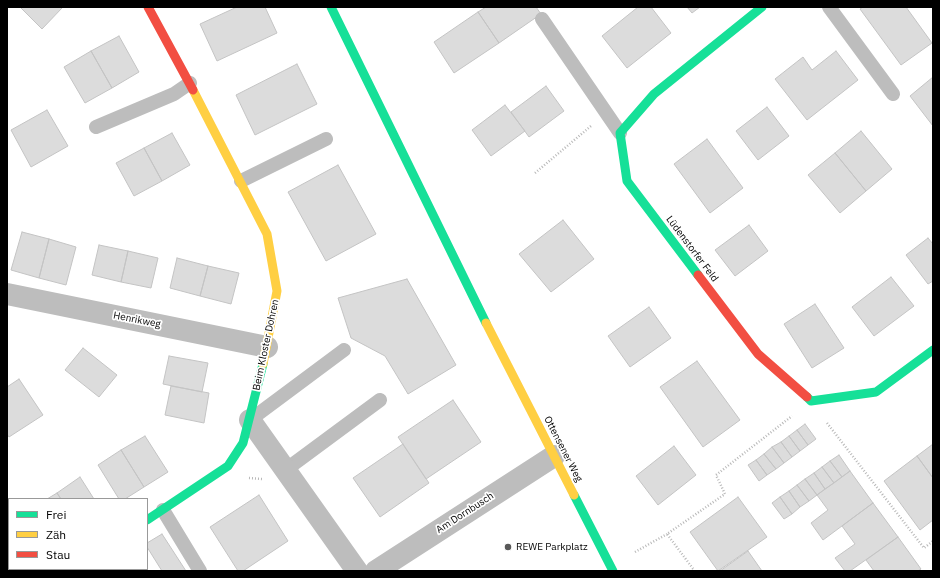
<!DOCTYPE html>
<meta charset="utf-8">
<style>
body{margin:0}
#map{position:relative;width:940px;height:578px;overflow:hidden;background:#fff;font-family:"IBM Plex Sans",sans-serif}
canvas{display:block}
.frame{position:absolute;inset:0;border:8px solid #000;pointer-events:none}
.legend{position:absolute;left:8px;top:498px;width:140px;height:72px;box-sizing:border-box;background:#fff;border:1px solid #999;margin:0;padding:5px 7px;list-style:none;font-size:12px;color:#000}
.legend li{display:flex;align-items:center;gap:8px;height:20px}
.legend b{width:20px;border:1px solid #999}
</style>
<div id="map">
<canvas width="940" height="578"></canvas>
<div class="frame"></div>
<ul class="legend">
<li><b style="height:5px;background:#16e098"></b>Frei</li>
<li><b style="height:5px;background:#ffcf43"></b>Zäh</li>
<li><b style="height:5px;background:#f24e42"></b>Stau</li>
</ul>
</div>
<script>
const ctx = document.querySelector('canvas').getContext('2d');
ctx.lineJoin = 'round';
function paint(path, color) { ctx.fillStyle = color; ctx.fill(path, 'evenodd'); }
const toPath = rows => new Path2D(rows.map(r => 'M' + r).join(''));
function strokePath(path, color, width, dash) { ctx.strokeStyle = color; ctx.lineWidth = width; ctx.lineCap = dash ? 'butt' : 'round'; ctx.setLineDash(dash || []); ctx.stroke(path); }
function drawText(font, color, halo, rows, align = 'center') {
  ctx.font = font + ' "IBM Plex Sans",sans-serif'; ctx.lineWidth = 3.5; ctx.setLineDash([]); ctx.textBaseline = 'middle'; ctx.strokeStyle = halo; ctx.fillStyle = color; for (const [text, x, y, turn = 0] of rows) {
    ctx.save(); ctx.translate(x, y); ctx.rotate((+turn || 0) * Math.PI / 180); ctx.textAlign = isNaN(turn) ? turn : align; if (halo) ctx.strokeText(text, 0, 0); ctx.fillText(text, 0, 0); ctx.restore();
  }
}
const building = toPath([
 [20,7,61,7,62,8,42,29,20,7],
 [237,7,265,7,277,33,217,61,200,24,237,7],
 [486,7,536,7,541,14,499,43,478,12,486,7],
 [638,7,651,7,671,33,627,68,602,36,638,7],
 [687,7,700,7,692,13,687,7],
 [863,7,906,7,932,43,901,65,860,9,863,7],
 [478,12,499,43,454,73,434,42,478,12],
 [119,36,139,72,112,88,91,51,119,36],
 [91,51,112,88,85,103,64,67,91,51],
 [836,51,858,80,807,120,775,79,803,57,812,70,836,51],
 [297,64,317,104,255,135,236,95,297,64],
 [933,77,933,126,910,96,933,77],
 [546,86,564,111,529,137,511,112,546,86],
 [505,105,525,131,491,156,472,130,505,105],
 [767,107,789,136,758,160,736,131,767,107],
 [47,110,68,146,31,167,11,130,47,110],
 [861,131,892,169,866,191,835,153,861,131],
 [172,133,190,165,162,181,144,148,172,133],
 [707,139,743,188,710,213,674,164,707,139],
 [144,148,162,181,134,196,116,163,144,148],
 [835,153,866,191,840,213,808,175,835,153],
 [338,165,376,234,326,261,288,192,338,165],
 [563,220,594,259,551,292,519,254,563,220],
 [749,225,768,251,735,276,715,250,749,225],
 [22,232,49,239,39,278,11,270,22,232],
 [928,238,933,244,933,281,928,284,906,255,928,238],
 [49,239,76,247,66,285,39,278,49,239],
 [99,245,128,251,121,282,92,275,99,245],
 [128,251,158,258,151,288,121,282,128,251],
 [177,258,208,266,200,296,170,288,177,258],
 [208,266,239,273,231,304,200,296,208,266],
 [891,277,914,306,874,336,852,307,891,277],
 [407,279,456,365,408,394,385,356,351,338,338,298,407,279],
 [815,304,844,348,812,368,784,324,815,304],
 [649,307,671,338,630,367,608,336,649,307],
 [83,348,117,375,99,397,65,370,83,348],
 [169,356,208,363,202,392,163,384,169,356],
 [697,361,740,420,703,447,660,387,697,361],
 [19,379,43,415,9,437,7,434,7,387,19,379],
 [171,386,209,393,204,423,165,415,171,386],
 [453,400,481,442,426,479,398,437,453,400],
 [805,424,816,439,808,445,797,430,805,424],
 [797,430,808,445,800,451,789,436,797,430],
 [145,436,168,472,144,487,121,450,145,436],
 [789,436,800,451,792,457,781,442,789,436],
 [781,442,792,457,784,463,772,447,781,442],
 [403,444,429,483,380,517,353,478,403,444],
 [933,444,933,478,917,456,933,444],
 [674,446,696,475,658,505,636,476,674,446],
 [772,447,784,463,776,469,764,454,772,447],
 [121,450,144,487,125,499,119,499,98,465,121,450],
 [764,454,776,469,767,475,756,460,764,454],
 [839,455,850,471,842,477,830,461,839,455],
 [917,456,933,478,933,520,920,530,884,481,917,456],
 [756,460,767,475,759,481,748,465,756,460],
 [830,461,842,477,834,483,822,467,830,461],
 [822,467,834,483,825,489,814,473,822,467],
 [850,471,873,503,823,540,811,523,828,510,817,495,850,471],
 [814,473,825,489,817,495,805,479,814,473],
 [80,477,94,499,61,499,57,493,80,477],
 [805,479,817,495,809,501,797,485,805,479],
 [797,485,809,501,800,507,789,491,797,485],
 [789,491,800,507,792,514,780,497,789,491],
 [57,493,61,499,47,499,57,493],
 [259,495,288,541,243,571,238,571,210,527,259,495],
 [738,497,767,537,718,571,690,532,738,497],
 [780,497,792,514,784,519,772,503,780,497],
 [873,503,898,537,850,571,845,571,835,558,855,544,842,526,873,503],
 [9,522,9,561,7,558,7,523,9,522],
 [162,534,186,571,162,571,147,547,147,543,162,534],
 [898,537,921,569,918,571,874,571,866,560,898,537],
 [748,551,762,571,720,571,748,551],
 [7,558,9,561,9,569,14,569,12,571,7,571,7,558]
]);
paint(building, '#dcdcdc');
strokePath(building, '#c4c4c4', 1);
strokePath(toPath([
 [535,173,591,126],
 [827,423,924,548,933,541],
 [249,478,262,479],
 [635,552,667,534],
 [36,571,39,569],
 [693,571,694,570,667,534,725,494,716,475,792,416]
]), '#b8b8b8', 2.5, [1, 2]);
strokePath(toPath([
 [829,7,893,94],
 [542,19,620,133],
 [96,127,174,94,190,83],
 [241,181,326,139],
 [250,420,344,350],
 [284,471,380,400],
 [163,510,200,571]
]), '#bdbdbd', 14);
strokePath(toPath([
 [7,294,267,347],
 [250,420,357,571],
 [69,571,72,569],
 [376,571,554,456]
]), '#bdbdbd', 22);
strokePath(toPath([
 [331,7,486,323],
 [698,275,627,181,620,133,654,94,762,7],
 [807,397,811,401,876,392,933,350],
 [574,495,613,571],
 [147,520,228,466,243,443,263,364]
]), '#16e098', 9);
strokePath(toPath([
 [193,90,267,234,277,291,263,364],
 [486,323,574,495]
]), '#ffcf43', 9);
strokePath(toPath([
 [148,7,193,90],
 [698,275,758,354,807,397]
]), '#f24e42', 9);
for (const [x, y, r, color] of [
 [508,547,4,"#595959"]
]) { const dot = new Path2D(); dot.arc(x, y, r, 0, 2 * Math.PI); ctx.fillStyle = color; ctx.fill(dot); strokePath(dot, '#fff', 1.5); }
drawText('10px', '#000', '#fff', [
 ["Lüdenstorfer Feld",692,249,53],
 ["Henrikweg",137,320,11],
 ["Beim Kloster Dohren",266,345,-78],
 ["Ottensener Weg",563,449,63],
 ["Am Dornbusch",465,513,-33]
]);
drawText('10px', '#000', '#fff', [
 ["REWE Parkplatz",516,547]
], 'left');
</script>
